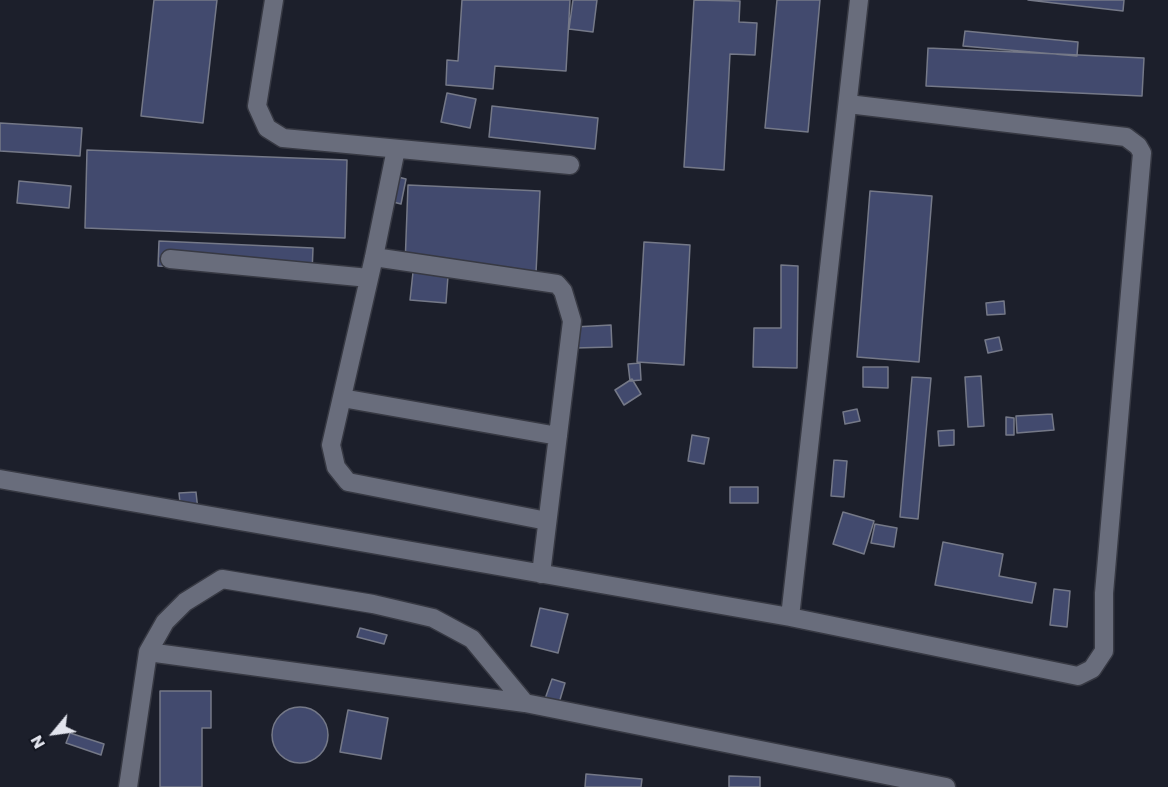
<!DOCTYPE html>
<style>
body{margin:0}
#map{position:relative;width:1168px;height:787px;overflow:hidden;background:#1c1f2b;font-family:Poppins,sans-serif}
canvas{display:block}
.north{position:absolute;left:24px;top:703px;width:60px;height:60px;-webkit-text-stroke:4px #131621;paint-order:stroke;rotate:241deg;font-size:16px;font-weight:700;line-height:24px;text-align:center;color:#e2e4ed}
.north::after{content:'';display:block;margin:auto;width:21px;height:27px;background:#e2e4ed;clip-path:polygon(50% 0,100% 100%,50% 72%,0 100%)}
</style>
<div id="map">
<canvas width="1168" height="787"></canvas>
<div class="north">N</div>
</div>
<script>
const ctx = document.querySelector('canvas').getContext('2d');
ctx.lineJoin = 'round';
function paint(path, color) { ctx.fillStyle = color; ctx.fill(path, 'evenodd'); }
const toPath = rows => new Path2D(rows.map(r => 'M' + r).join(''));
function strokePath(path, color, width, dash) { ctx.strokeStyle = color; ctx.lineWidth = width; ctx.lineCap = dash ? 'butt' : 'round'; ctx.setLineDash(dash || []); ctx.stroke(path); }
const building = toPath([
 [154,0,217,0,203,123,141,116,154,0],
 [462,0,570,0,566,71,495,66,493,89,446,85,447,60,458,61,462,0],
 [573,0,597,0,593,32,569,29,573,0],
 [694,0,740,1,739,22,757,23,755,55,730,54,724,170,684,167,694,0],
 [777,0,820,0,808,132,765,128,777,0],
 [1028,0,1124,0,1123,11,1028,0],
 [965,31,1078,42,1077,56,963,46,965,31],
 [928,48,1144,58,1142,96,926,86,928,48],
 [447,93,476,99,470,128,441,122,447,93],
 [492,106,598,118,595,149,489,137,492,106],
 [0,123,82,128,80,156,0,151,0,123],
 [87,150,347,160,345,238,85,228,87,150],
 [394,176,406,179,401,204,389,201,394,176],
 [19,181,71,186,69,208,17,203,19,181],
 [408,185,540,191,536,273,405,265,408,185],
 [870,191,932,196,919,362,857,357,870,191],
 [159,241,313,248,312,273,158,266,159,241],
 [644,242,690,245,684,365,637,362,644,242],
 [781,265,798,266,797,368,753,367,754,328,781,328,781,265],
 [413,272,448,276,446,303,410,300,413,272],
 [1004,301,1005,314,987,315,986,303,1004,301],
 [611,325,612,347,575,348,574,327,611,325],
 [999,337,1002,350,988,353,985,340,999,337],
 [640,363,641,380,630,381,628,364,640,363],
 [863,367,888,367,888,388,863,387,863,367],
 [981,376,984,426,968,427,965,377,981,376],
 [912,377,931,378,918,519,900,517,912,377],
 [632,379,641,394,624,405,615,390,632,379],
 [857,409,860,421,845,424,843,412,857,409],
 [1052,414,1054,430,1017,433,1016,416,1052,414],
 [1006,417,1014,418,1014,435,1006,435,1006,417],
 [954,430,954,445,939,446,938,431,954,430],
 [692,435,709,438,704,464,688,461,692,435],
 [834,460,847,461,844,497,831,496,834,460],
 [730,487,758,487,758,503,730,503,730,487],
 [196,492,198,511,181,512,179,493,196,492],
 [843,512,874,521,864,554,833,544,843,512],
 [875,524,897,528,894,547,871,543,875,524],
 [943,542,1003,554,999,576,1036,583,1032,603,935,585,943,542],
 [1054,589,1070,591,1067,627,1050,625,1054,589],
 [540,608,568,614,558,653,531,646,540,608],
 [360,628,387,635,384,644,357,637,360,628],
 [552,679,565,683,559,703,545,699,552,679],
 [160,691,211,691,211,728,202,728,202,787,160,787,160,691],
 '272 735a28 28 0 1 1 56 0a28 28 0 1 1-56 0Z',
 [348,710,388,718,381,759,340,752,348,710],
 [70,733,104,744,101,755,66,743,70,733],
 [586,774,642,779,641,787,585,787,586,774],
 [729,776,760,777,760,787,729,787,729,776]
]);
paint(building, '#424a6e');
strokePath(building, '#757988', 1.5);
const minor = toPath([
 [274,0,257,106,267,128,283,138,570,165],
 [396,149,374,257,331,445,336,467,348,482,547,521],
 [374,257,557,284,563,291,572,321,541,574],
 [170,259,369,278],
 [342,398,558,436],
 [0,479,790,617,1078,676,1092,669,1104,651,1104,593,1142,153,1138,146,1126,137,848,104],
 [790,617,859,0],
 [148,652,525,703,946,787],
 [128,787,148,652,165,622,185,602,222,579,373,604,433,618,472,639,525,703]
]);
strokePath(minor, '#373943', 21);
strokePath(minor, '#696d7c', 18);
</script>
